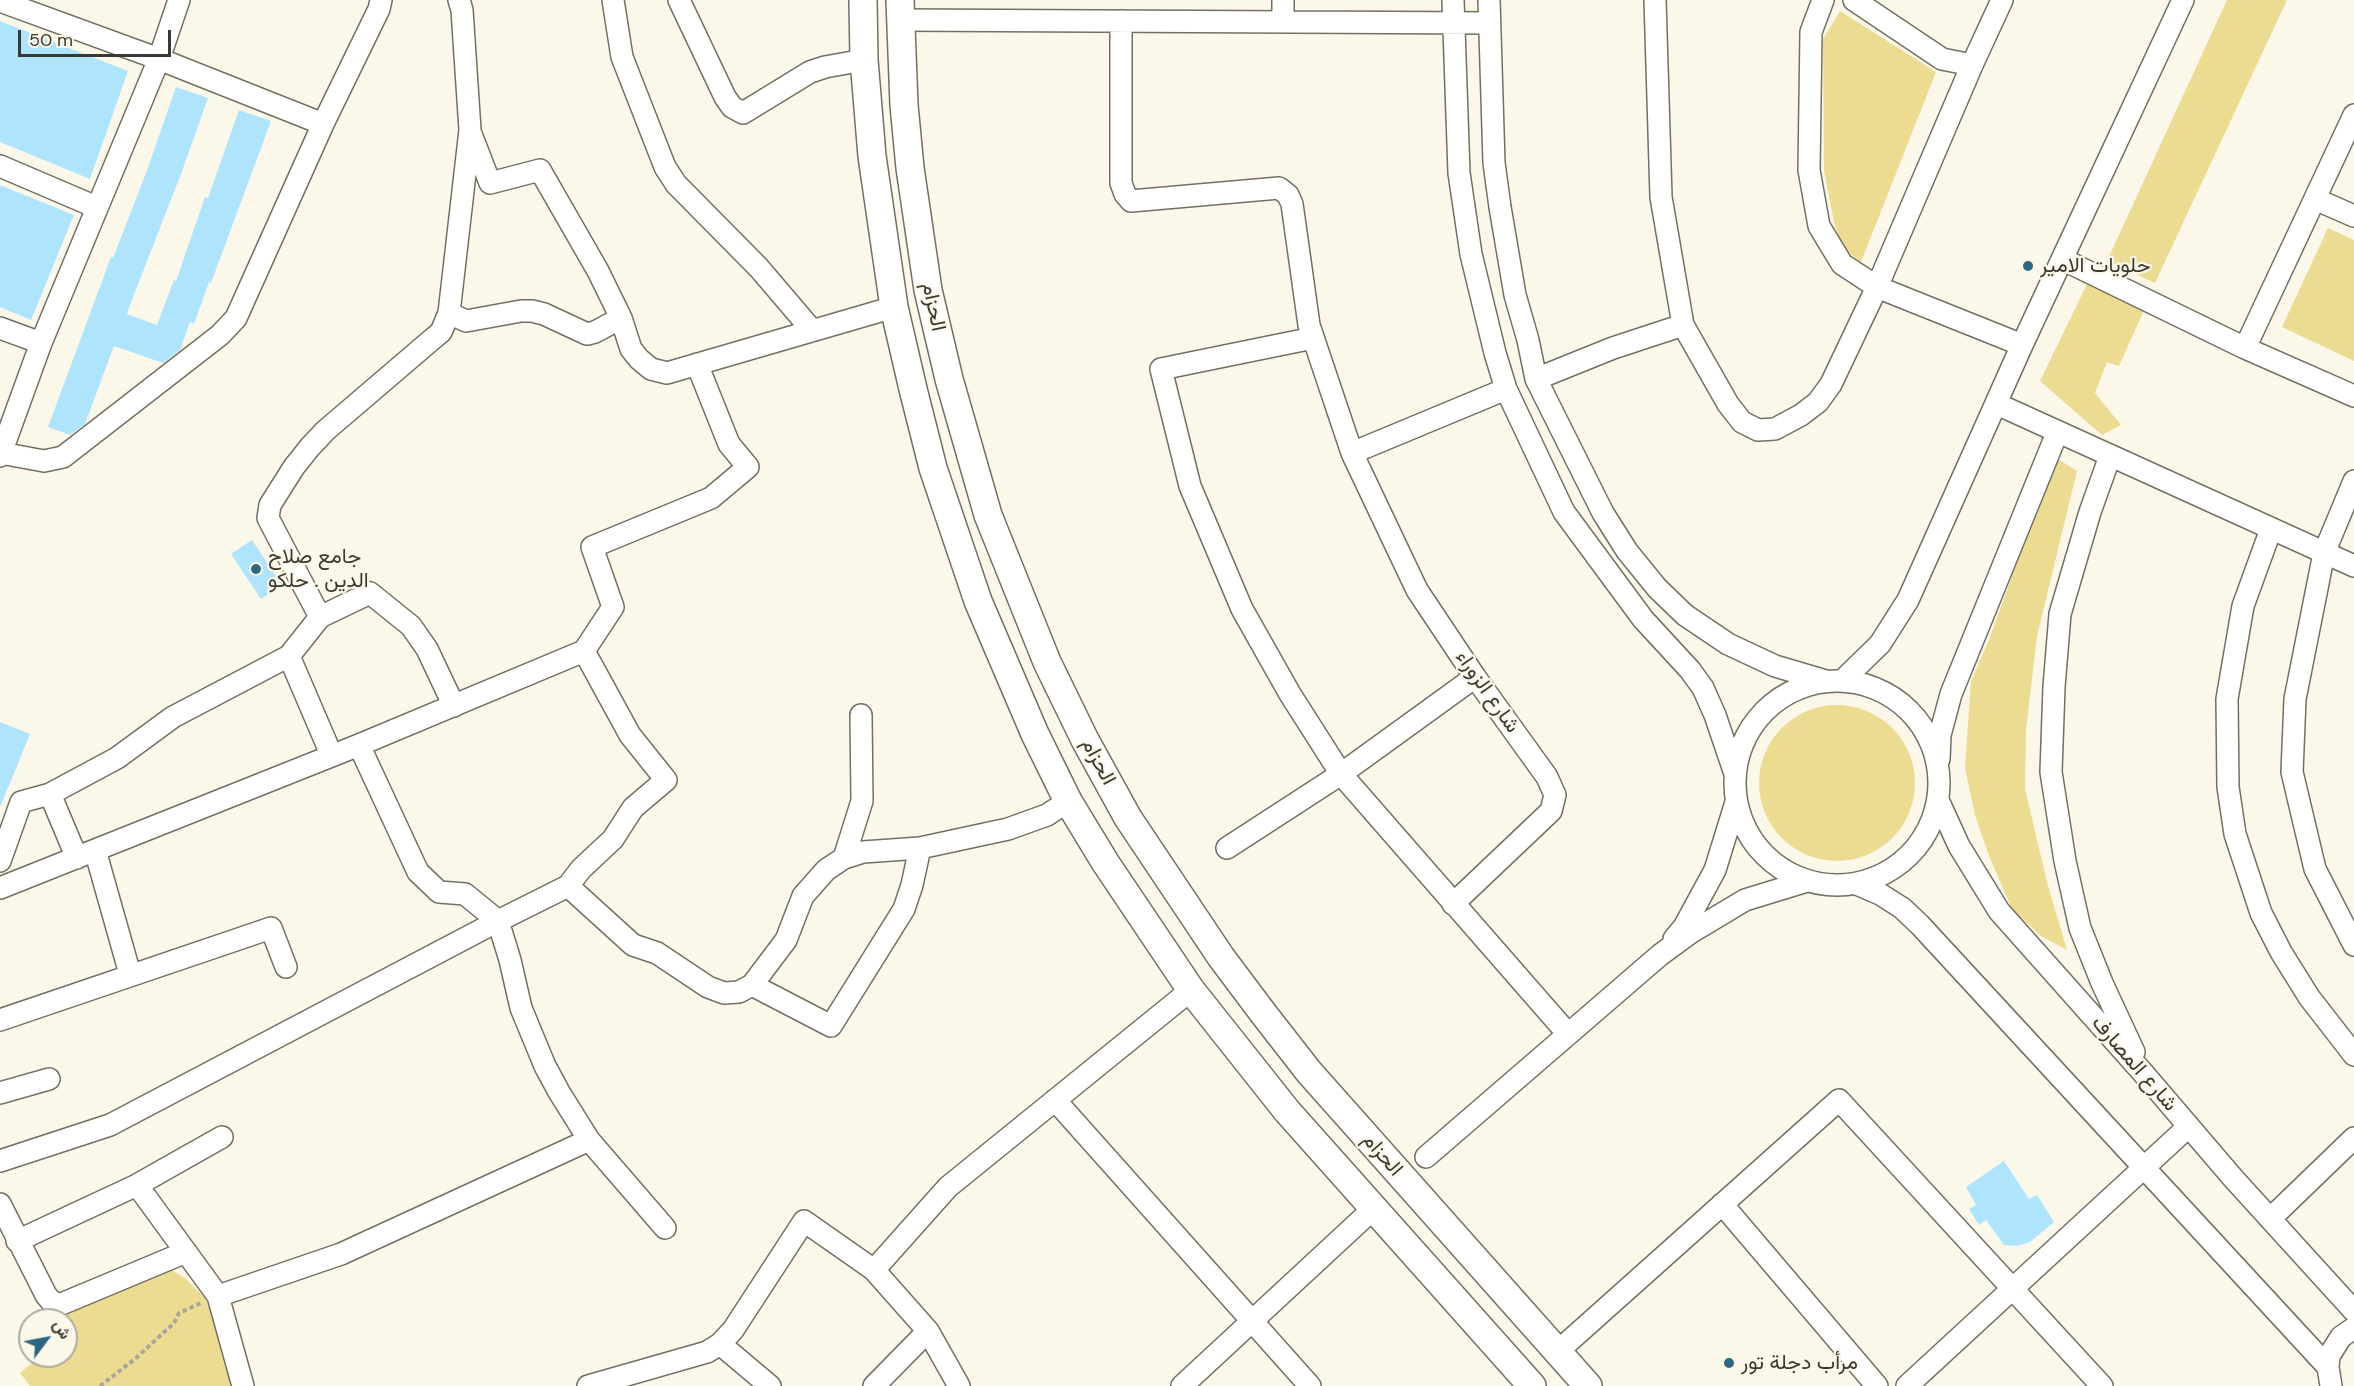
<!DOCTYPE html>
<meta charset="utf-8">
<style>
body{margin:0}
#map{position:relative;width:2354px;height:1386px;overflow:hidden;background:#fbf8e9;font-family:"DM Sans",Vazirmatn,sans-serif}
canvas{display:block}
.north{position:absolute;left:18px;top:1308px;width:60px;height:60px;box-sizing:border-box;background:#fbf8e9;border:2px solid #adaba0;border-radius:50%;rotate:58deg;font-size:16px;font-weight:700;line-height:24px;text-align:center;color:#393832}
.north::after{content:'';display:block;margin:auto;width:21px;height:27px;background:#2e6780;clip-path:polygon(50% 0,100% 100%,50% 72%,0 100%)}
.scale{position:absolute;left:18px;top:30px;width:153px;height:27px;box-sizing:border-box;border:3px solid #393832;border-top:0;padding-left:8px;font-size:18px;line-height:21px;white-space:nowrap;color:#393832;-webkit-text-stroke:4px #fbf8e9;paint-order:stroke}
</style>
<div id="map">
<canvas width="2354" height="1386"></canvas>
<div class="north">ش</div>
<div class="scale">50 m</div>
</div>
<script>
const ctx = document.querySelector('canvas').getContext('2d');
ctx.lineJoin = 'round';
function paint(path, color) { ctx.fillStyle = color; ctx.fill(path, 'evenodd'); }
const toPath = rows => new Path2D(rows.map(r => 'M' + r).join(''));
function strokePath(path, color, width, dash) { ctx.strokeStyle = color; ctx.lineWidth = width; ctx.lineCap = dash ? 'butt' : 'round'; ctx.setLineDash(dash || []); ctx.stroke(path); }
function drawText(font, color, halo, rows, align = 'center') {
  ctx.font = font + ' "DM Sans",Vazirmatn,sans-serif'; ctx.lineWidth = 4.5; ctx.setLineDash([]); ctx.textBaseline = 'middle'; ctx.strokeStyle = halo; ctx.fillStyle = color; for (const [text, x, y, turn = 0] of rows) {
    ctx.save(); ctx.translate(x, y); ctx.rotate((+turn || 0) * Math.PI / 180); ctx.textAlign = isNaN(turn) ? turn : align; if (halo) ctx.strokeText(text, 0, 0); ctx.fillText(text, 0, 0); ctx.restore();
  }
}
paint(toPath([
 [2227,0,2287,0,2155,283,2107,261],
 [1840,11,1936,72,1861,262,1843,248,1834,222,1824,171,1823,39],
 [2328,228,2354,240,2354,361,2282,327],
 [2089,280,2145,308,2119,366,2107,362,2095,393,2121,425,2102,435,2040,381],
 [2055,457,2077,471,2037,636,2026,730,2025,789,2047,882,2067,950,2041,936,2012,909,1989,856,1975,815,1965,768,1971,681,1989,640],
 '1759 783a78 78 0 1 1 156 0a78 78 0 1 1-156 0Z',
 [170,1269,185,1278,204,1297,221,1328,234,1386,30,1386,20,1373,40,1356,66,1356,66,1320,53,1319,102,1294]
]), '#ebdc91');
paint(toPath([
 [0,21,128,71,90,179,0,142],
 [176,87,208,98,181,174,128,310,127,314,157,325,174,280,176,281,205,197,208,198,239,110,271,121,211,283,209,282,194,324,190,322,180,350,163,363,114,346,85,424,70,435,48,427,111,257,113,258,146,173],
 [0,185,74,215,31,320,0,307],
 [252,540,282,585,261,599,231,554],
 [0,722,30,734,1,805,0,805],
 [2004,1161,2029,1199,2037,1195,2054,1222,2030,1242,2017,1246,2004,1245,1986,1220,1979,1225,1969,1209,1976,1205,1966,1187]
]), '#afe4ff');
const minor = toPath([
 [613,0,622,57,665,167,676,184,759,268,811,329],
 [679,0,725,97,732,107,743,113,810,72,825,67,864,60],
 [1453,0,1459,173,1471,254,1495,353,1506,389,1564,512,1643,619,1690,670,1703,688,1715,715,1735,774],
 [1489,0,1494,163,1500,207,1515,295,1528,340,1536,379,1603,513,1627,551,1657,588,1685,615,1728,644,1775,666,1826,681],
 [1655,0,1661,197,1683,325,1728,404,1742,422,1758,430,1775,429,1801,415,1818,402,1831,384,1877,287,1972,65],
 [1823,0,1811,32,1809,170,1819,226,1842,264,1877,287,2022,345],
 [1854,0,1942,59,1972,65,2002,0],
 [0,1,159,59,323,124],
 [900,20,1489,23],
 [1121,21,1121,183,1125,194,1131,201,1279,188,1288,195,1292,204,1309,325,1352,453,1417,590,1475,677,1547,777,1555,795,1551,811,1453,904],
 [1283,21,1283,0],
 [471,134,490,183,540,170,598,271,621,318,631,349,639,359,651,369,667,373,894,307],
 [0,166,96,207],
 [2315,199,2354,216],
 [2062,259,2245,348,2354,396],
 [449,313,466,321,521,311,532,311,544,314,587,334,595,332,621,318],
 [0,328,41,343],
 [1313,338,1161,369,1190,486,1242,609,1290,694,1341,774,1568,1034],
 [2245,348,2354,115],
 [1536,379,1613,348,1683,325],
 [1997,404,2354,566],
 [1,453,44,461,63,457,220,335,236,318,323,124,379,9,381,0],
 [1352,453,1506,389],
 [0,456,41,343,159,59,179,0],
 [2110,456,2090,512,2060,614,2054,687,2051,772,2065,861,2080,928,2102,983,2134,1052],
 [2354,481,2324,553,2295,699,2292,772,2315,869,2354,945],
 [2271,529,2243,606,2227,699,2228,787,2235,834,2261,913,2281,952,2309,997,2354,1055],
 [320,617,370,593,411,626,427,649,454,706],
 '1735 783a102 102 0 1 1 204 0a102 102 0 1 1-204 0Z',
 [1842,681,1880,644,1908,600,2022,345,2183,0],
 [359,745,418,872,439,892,465,894,498,921,510,960,521,1008,545,1066,559,1092,589,1140,665,1228],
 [331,754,289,656,320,617,268,518,270,505,294,467,310,447,325,431,429,342,441,332,449,313,470,130,462,10,459,0],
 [1939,759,1940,735,1951,694,2057,433],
 [50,794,77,858],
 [1938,800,1959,846,1999,911,2144,1074,2233,1178,2354,1311],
 [1227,848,1341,774,1475,677],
 [95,850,130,974],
 [844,858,862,801,861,715],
 [0,861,21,802,50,794,117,758,173,717,289,656],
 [1857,884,1880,894,1902,908,1920,925,2328,1367],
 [568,886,581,869,613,839,633,808,666,780,630,735,584,651],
 [0,888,359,745,584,651,613,607,592,547,711,498,748,467,729,444,697,364],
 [1674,939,1684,927,1715,870,1736,802],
 [752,985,831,1026,904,909,912,885,920,848],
 [0,1020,271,928,286,967],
 [0,1093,49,1079],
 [1055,1100,1310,1386],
 [1426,1157,1660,955,1690,933,1745,900,1807,881],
 [0,1161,110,1125,498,921,568,886,633,945,657,953,708,987,724,993,739,992,752,985,786,940,803,896,826,870,844,858,863,852,920,848,1008,829,1047,815,1068,801],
 [137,1185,218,1296,243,1386],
 [0,1204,46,1295,51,1301,59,1305,186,1252],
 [1722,1204,1877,1386],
 [2270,1219,2354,1138],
 [17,1241,137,1185,222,1137],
 [874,1270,948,1187,1191,990],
 [218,1296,341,1254,589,1140],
 [720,1344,770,1386],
 [1557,1352,1839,1100,2102,1386],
 [588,1386,707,1352,720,1344,733,1330,804,1221,874,1270,928,1331,959,1386],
 [874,1386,928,1331],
 [1182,1386,1373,1209],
 [1907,1386,2188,1127],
 [2331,1386,2328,1367,2329,1356,2341,1337,2354,1328]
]);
const major = toPath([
 [863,0,864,60,872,156,894,307,913,389,933,468,978,601,1035,734,1068,801,1105,862,1191,990,1287,1111,1532,1386],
 [900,0,904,105,910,168,928,290,949,379,988,515,1047,662,1085,740,1128,818,1221,957,1263,1013,1309,1072,1588,1386]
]);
strokePath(minor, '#737063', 24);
strokePath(major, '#737063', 30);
strokePath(toPath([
 [100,1386,135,1359,174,1323,179,1313,201,1303]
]), '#a9a69b', 4, [4.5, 3]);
strokePath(minor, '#fff', 21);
strokePath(major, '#fff', 27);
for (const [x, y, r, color] of [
 [2028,266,6,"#2e6780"],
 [256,569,6,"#2e6780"],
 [1729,1363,6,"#2e6780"]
]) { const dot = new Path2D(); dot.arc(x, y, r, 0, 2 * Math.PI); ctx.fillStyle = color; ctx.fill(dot); strokePath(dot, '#fbf8e9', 2); }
drawText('21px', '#393832', '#fbf8e9', [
 ["حلويات الامير",2040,266],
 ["جامع صلاح",268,557],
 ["الدين . حلكو",268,581],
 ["مرأب دجلة تور",1741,1363]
], 'left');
drawText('21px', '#393832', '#fbf8e9', [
 ["الحزام",933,307,78],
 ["شارع الزوراء",1487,692,55],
 ["الحزام",1098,762,62],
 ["شارع المصارف",2134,1064,49],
 ["الحزام",1382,1155,49]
]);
</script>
